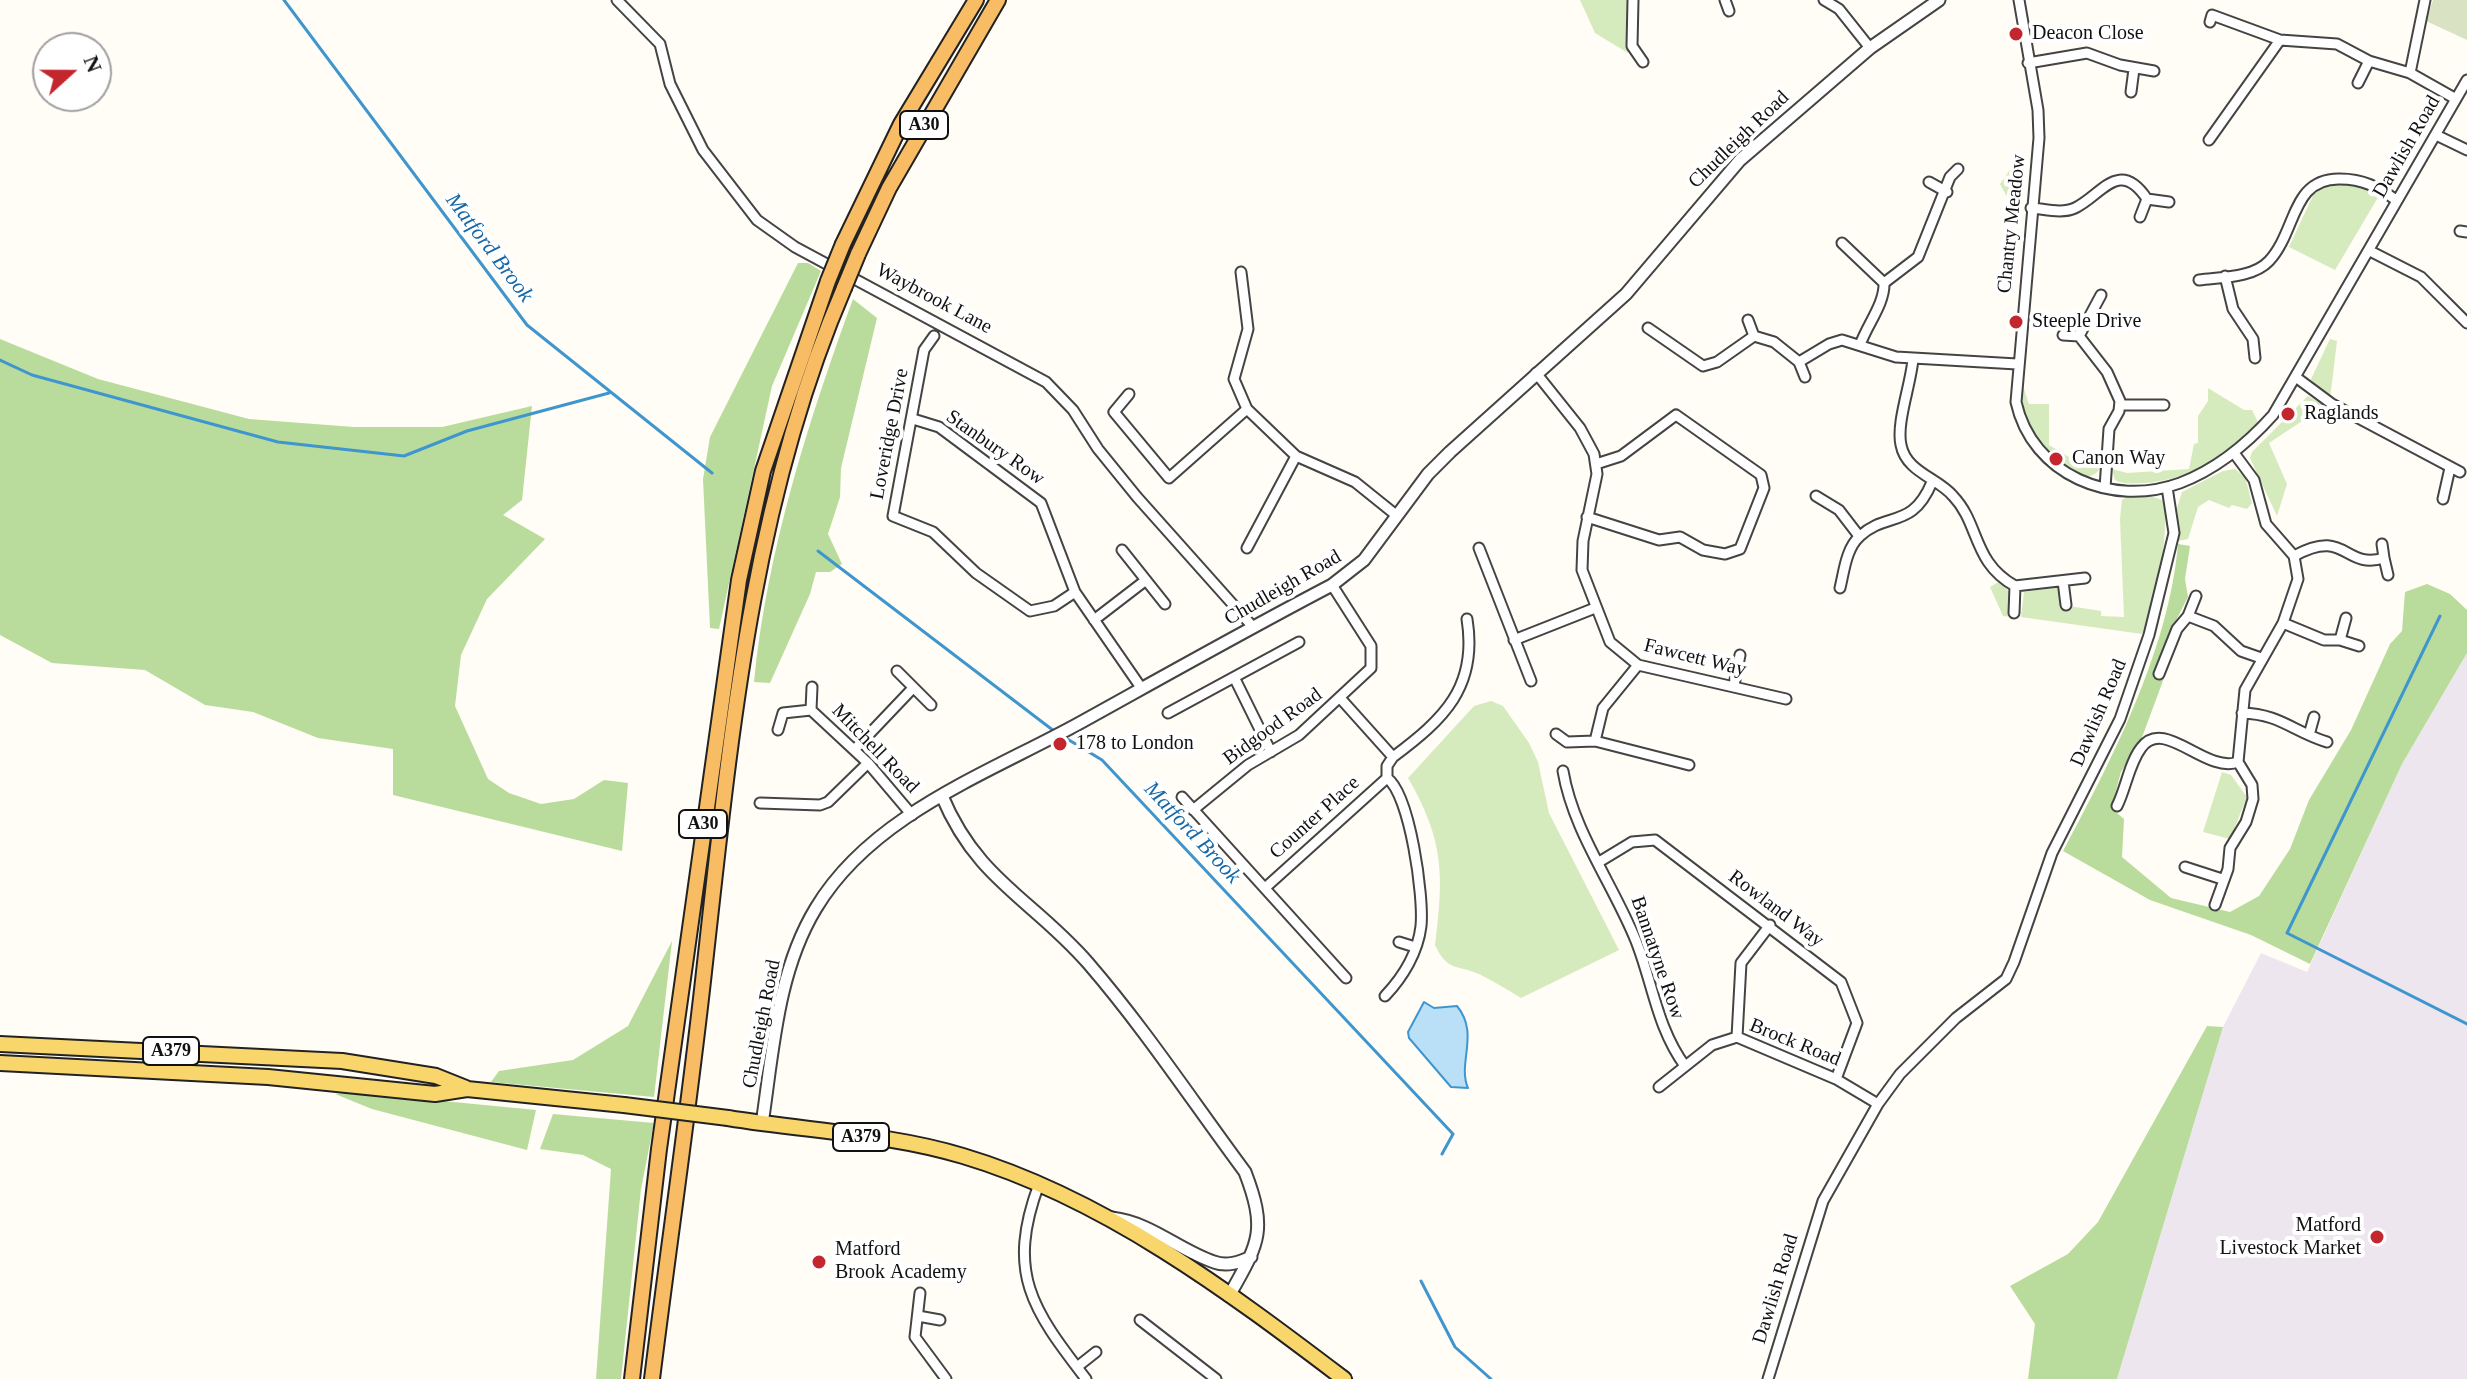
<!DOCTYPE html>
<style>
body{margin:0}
#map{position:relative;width:2467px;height:1379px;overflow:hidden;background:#fffdf5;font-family:"Times New Roman",serif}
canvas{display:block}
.north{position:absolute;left:32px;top:32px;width:80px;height:80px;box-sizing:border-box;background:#fff;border:2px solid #a0a0a0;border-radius:50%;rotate:69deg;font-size:22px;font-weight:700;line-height:32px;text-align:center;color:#111}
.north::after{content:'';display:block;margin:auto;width:28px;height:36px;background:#c4262e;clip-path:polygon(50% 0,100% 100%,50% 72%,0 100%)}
</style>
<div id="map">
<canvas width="2467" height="1379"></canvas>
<div class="north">N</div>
</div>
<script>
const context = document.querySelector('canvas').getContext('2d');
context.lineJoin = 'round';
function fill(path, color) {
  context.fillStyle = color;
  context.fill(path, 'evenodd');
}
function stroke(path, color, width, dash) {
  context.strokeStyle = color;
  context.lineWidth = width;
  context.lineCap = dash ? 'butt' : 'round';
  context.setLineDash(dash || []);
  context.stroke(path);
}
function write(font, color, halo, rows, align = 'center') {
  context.font = font + ' "Times New Roman",serif';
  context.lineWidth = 8;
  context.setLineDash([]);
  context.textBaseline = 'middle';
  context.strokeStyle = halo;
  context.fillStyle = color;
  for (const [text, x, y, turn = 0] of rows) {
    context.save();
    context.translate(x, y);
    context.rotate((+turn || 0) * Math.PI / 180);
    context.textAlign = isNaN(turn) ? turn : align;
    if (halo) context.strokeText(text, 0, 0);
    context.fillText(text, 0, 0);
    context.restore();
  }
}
const industrial = new Path2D(`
 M2467,653V1379H2117L2223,1027L2261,953L2307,972L2402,764Z`);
const green = new Path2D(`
 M1580,0H1628V53L1595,33Z
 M2014,164L2026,167L2022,197L2006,195L2000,184Z
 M2351,185L2380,194L2335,270L2289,247L2316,189L2328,184Z
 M2330,339L2337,341L2330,399L2315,387L2311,379Z
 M2022,383L2029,404H2049V445L2081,464L2100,469C2078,497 2036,440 2028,420C2023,409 2022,396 2022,383Z
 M2208,388L2244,410H2252L2259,424C2226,454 2191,480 2145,483C2134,483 2124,485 2115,480L2112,469L2127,473L2189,469L2194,444L2198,443V416L2208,401Z
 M2308,396L2325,406L2269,443L2287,484L2277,516L2250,458L2252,452Z
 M2235,469L2245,477L2252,503L2247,509L2232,505L2229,508L2209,500L2198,507L2188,539L2178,541L2177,508L2182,492L2223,471Z
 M2148,495L2165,501C2167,544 2159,595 2142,634L2021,617L2024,592L2056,587L2061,588L2063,605L2101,611V616L2124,617L2120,519L2122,500L2128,496Z
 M2000,581L2010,593L2012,617L2003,616L1990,587Z
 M1491,701L1503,706L1529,743L1538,762L1549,813L1619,950L1521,998C1508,990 1495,982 1481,975C1458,964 1448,973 1435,945C1444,875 1444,840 1408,778L1474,706Z
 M2222,772L2231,775L2247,797L2230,839L2203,832Z`);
const forest = new Path2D(`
 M798,263H808L821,271L772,386L719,629L710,628L703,479L710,437Z
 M853,299L877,318L841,468L840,497L828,534L842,564L830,572H816L810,594L770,683L754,682C767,550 808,422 853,299Z
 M0,339L98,379L249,419L354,427H442L532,406L522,500L503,515L545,539L487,599L461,655L455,706L488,779L509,793L541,804L574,799L604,780L628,783L622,851L393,795V749L318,738L253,712L205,705L145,670L52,663L0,635Z
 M2178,544L2190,546L2185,579L2188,597L2167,638L2157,669L2164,678L2141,740L2121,772L2111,808L2124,819L2122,857L2171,898L2230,912L2259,896L2290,849L2309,800L2351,730L2390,644L2402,631L2405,592L2427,584L2450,594L2467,610V653L2402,764L2310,964L2251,935L2150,900L2063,851C2112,760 2169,649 2178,544Z
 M672,941L654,1097L491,1082L499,1071L573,1060L628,1026Z
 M2207,1026L2223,1027L2117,1379H2028L2035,1324L2010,1286L2068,1254L2098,1222Z
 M350,1092L536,1110L527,1150L372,1109L335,1094Z
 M553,1114L654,1123L641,1189L621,1379H596L611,1169L583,1155L540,1149Z`);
const cemetery = new Path2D(`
 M2433,0H2467V40L2426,21Z`);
const water = new Path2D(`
 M1424,1002L1434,1008L1457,1006C1480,1034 1457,1063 1468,1088L1451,1087L1409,1038L1408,1032Z`);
const stream = new Path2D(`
 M284,0L527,325L712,473
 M0,360L32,375L278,442L404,456L467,431L609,393
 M818,551L1054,731
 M2440,616L2287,933L2467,1024
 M1064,737L1102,760L1453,1134L1442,1154
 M1421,1281L1455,1347L1491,1379`);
const minor = new Path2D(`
 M617,0L660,44L670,84L703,150L757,220L795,247L1046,382L1073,410L1098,449L1137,497L1253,627
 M1633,0L1632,46L1643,62
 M1725,0L1729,11
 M1824,0L1839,9L1870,48
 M2019,0L2038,110L2039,138L2016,402C2032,475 2112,508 2180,483C2217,469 2247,444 2273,415L2467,80
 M2210,22L2212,15L2280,40L2337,44L2369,61L2410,73L2456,99
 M2028,63L2087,53L2120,65L2154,71
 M2410,73L2425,0
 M2358,83L2369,61
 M2131,92L2134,69
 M2436,135L2467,150
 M2209,140L2280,40
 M1929,182L1947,192
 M2031,208C2045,209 2062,214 2075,208C2101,196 2119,157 2147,199L2169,202
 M2140,217L2147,199
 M2460,231L2467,232
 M1842,243L1884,283
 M2370,251L2421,277L2467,323
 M1241,272L1248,329L1234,379L1247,409L1296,456L1355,482L1396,515
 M2225,276L2233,309L2253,339L2255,358
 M2199,280C2221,277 2253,278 2269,261C2297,231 2291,178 2340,179C2363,179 2378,187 2396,200
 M1884,283L1918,257L1950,177L1958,169
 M2101,295L2079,336L2107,372L2120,401L2119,411L2109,429L2105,488
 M1748,320L1754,336
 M1648,328L1703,366L1717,362L1754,336L1774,342L1799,362L1829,344L1842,340L1896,357L2017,364
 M2063,335L2079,336
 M934,336L924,350L893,516L933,532L976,573L1030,611L1054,606L1075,592
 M1860,345C1867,325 1885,303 1884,283
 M1913,359C1911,384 1896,423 1901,445C1906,472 1938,478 1953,496C1980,524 1972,562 2015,586L2014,613
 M1799,362L1805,377
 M1536,373L1580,428L1594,454L1597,474L1583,541L1582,570L1610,642L1638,665L1786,699
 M2297,378L2332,404L2460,472
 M1129,394L1114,412L1169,478L1247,409
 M2120,405H2164
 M913,419L939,427L1041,503L1075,592L1142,689
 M1816,496L1839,510L1859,536
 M2443,499L2450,468
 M1587,517L1659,540L1680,537L1703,550L1725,554L1740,549L1764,488L1761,475L1676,415L1621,456L1596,464
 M2382,544L2384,558
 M1247,548L1296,456
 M1479,548L1531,681
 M1122,550L1165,604
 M2294,556C2347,527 2343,570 2384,558L2388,575
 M2063,581L2066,605
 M2015,586L2085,578
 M1840,588C1844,572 1846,548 1860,536C1887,511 1912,530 1932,482
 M2188,616L2196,596
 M1094,620L1146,580
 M2283,623L2324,640H2340L2359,646
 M1514,640L1595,608
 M2340,640L2346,618
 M897,671L931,705
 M2159,674L2177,629L2188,616L2214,626L2241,651L2261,658
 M1235,679L1271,752
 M1734,685L1740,655
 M811,710L868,763L912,815
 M1168,713L1299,642
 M2242,713C2280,714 2292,731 2327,742
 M778,730L783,713L811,710L812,687
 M1556,734L1567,742L1595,741L1689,765
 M2309,735L2314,717
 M1595,741L1603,708L1638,665
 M855,749L913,688
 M1393,757C1444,719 1478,687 1467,619
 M1563,771C1573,831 1613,884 1636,941C1653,984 1657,1028 1685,1066
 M1182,797L1346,978
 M760,803L820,805L828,802L868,763
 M2117,806C2126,788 2129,764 2141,748C2164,716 2205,774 2238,762
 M1193,810L1248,765L1299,735L1371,668V646L1332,585
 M1599,862L1632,842L1655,840L1841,982L1857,1023L1836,1079
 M2185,867L2222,879
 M1265,888L1387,778V766L1393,757L1341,699
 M2215,905L2228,869L2230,848L2246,822L2253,799L2252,785L2238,762L2245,690L2283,623L2298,579L2294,556L2266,524L2254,480L2234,453
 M1399,942L1415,947
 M1385,996C1403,977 1418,952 1421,926C1424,897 1410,794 1387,778
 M1737,1037L1741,963L1770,925
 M1659,1087L1712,1045L1737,1037L1836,1079L1878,1104
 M1039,1184C1006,1273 1032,1309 1086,1379
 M920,1293L915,1337L946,1379
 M918,1316L940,1320
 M1140,1320L1216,1379
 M1077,1367L1096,1352
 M1768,1379L1823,1201L1878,1104L1900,1074L1956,1018L2006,979L2014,962L2052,853L2120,719L2149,635L2174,533L2167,487`);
const tertiary = new Path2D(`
 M942,796C977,880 1032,899 1088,963C1145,1029 1193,1102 1245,1172C1268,1232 1258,1244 1229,1296
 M762,1124C773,1051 777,972 816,908C871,816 986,774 1076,725C1161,678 1246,630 1332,585L1364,560L1428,474L1450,452L1626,294L1740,160L1870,48L1939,0
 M1112,1218C1152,1223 1178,1250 1214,1262C1227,1267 1240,1262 1251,1257`);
const primary = new Path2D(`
 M0,1044L342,1061L436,1076L466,1088
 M0,1063L268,1077L435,1094L467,1089L624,1105
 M728,1118C806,1131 887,1133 963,1156C1104,1198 1228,1291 1344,1379`);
const trunk = new Path2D(`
 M843,244L901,124L976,0
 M858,254L889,188L998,0
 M632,1379L659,1149L739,580L763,471L828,281
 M652,1379C669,1243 689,1108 704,972C730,741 751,504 844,288`);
const primaryBridge = new Path2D(`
 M624,1105L728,1118`);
const trunkBridge = new Path2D(`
 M828,281L843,244
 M844,288L858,254`);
const markers = [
 [2016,34,8,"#c4262e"],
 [2016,322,8,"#c4262e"],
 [2288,414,8,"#c4262e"],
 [2056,459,8,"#c4262e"],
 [1060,744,8,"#c4262e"],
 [2377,1237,8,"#c4262e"],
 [819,1262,8,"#c4262e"]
];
const shields = [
 [924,125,48],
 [703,824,48],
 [171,1051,56],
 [861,1137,56]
];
const shieldNames = [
 ["A30",924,125],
 ["A30",703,824],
 ["A379",171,1051],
 ["A379",861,1137]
];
const poiNames = [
 ["Deacon Close",2032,34],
 ["Steeple Drive",2032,322],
 ["Raglands",2304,414],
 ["Canon Way",2072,459],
 ["178 to London",1076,744],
 ["Matford",2361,1226,"right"],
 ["Livestock Market",2361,1249,"right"],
 ["Matford",835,1250],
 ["Brook Academy",835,1273]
];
const streetNames = [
 ["Chudleigh Road",1739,140,-44],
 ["Dawlish Road",2407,147,-60],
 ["Chantry Meadow",2012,224,-84],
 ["Waybrook Lane",934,299,28],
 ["Loveridge Drive",890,434,-79],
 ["Stanbury Row",995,448,35],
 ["Chudleigh Road",1283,588,-30],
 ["Fawcett Way",1695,658,14],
 ["Dawlish Road",2099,713,-67],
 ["Bidgood Road",1273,727,-36],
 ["Mitchell Road",875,749,46],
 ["Counter Place",1315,818,-42],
 ["Rowland Way",1776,909,37],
 ["Bannatyne Row",1657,958,71],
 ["Chudleigh Road",762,1024,-79],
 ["Brock Road",1795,1043,22],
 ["Dawlish Road",1776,1289,-73]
];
const waterNames = [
 ["Matford Brook",489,248,53],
 ["Matford Brook",1192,833,47]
];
fill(industrial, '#eee6ef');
fill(green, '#d5ebbd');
fill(forest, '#b9dc9c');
fill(cemetery, '#d9e3c4');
fill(water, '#b9e0f7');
stroke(water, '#3f96cf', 2);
stroke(stream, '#3f96cf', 3);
stroke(minor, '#444', 13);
stroke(tertiary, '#444', 15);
stroke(primary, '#222', 18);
stroke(trunk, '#222', 18);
stroke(minor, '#fff', 9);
stroke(tertiary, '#fff', 11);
stroke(primary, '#f9d66b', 14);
stroke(trunk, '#f7bc64', 14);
stroke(primaryBridge, '#222', 18, []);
stroke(trunkBridge, '#222', 18, []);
stroke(primaryBridge, '#f9d66b', 14);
stroke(trunkBridge, '#f7bc64', 14);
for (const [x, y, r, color] of markers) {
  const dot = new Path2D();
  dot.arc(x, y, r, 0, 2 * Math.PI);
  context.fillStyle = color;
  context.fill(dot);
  stroke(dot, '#fff', 3);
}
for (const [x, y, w] of shields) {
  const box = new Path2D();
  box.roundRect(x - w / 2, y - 14, w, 28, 6);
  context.fillStyle = '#fff';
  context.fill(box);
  stroke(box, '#111', 2);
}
write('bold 18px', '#111', null, shieldNames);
write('20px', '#111', '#fff', poiNames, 'left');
write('20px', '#111', '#fff', streetNames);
write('italic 22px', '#1768a6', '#fff', waterNames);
</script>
